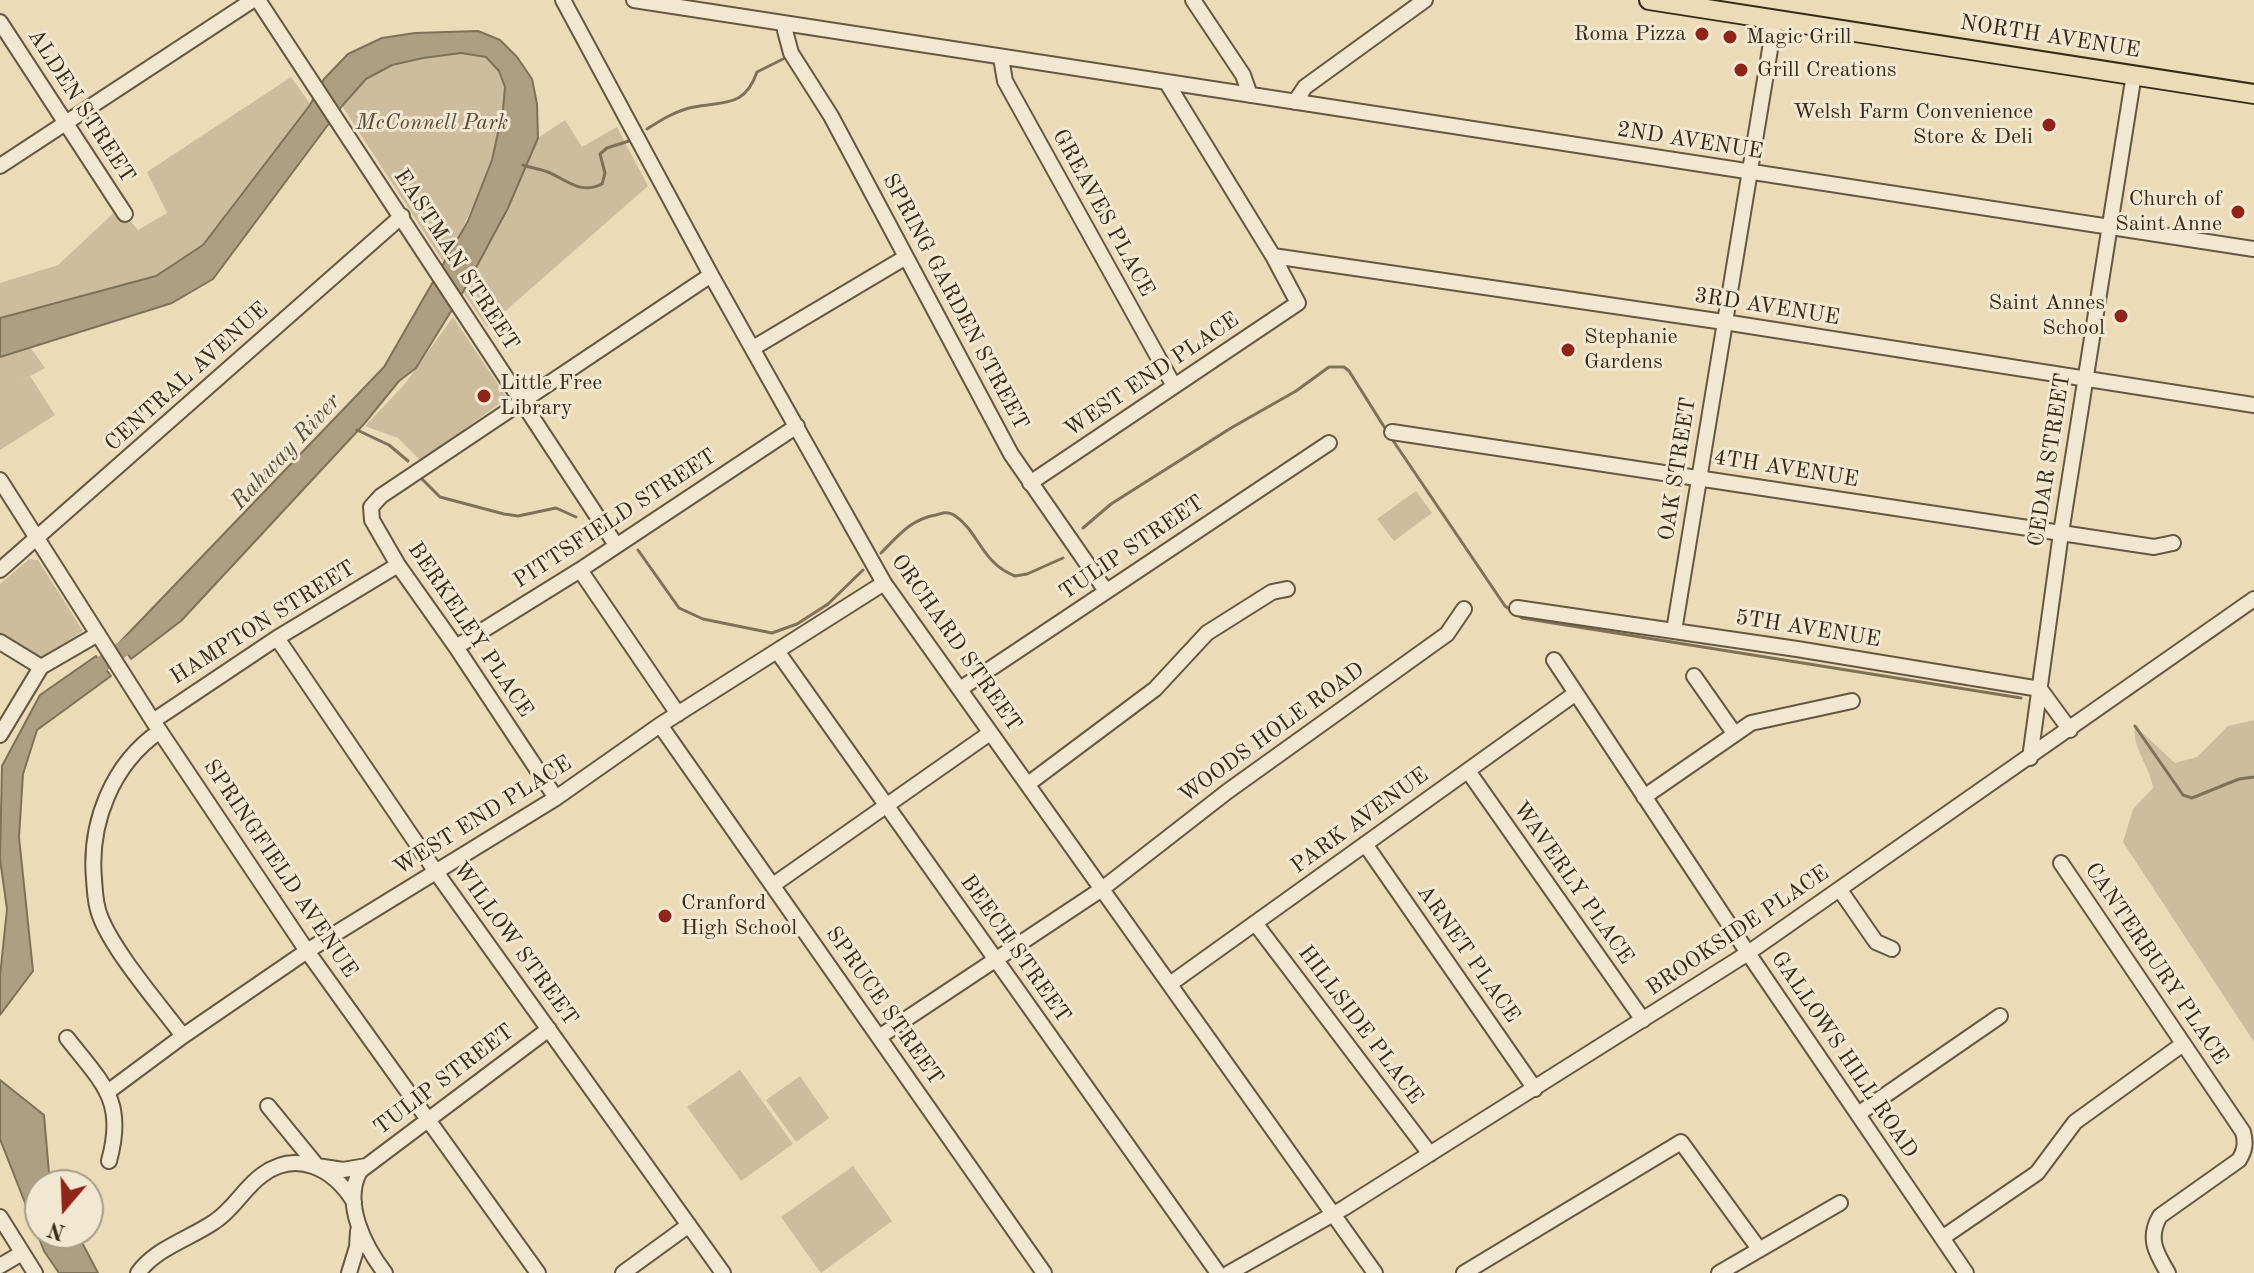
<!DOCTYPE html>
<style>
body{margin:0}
#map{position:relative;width:2254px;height:1273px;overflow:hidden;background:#ebdbb9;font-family:"Old Standard TT",serif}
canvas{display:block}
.north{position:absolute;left:24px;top:1169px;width:80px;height:80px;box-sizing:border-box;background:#f2e8d2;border:2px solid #a89c88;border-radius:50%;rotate:199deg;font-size:22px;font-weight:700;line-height:32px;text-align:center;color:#382b18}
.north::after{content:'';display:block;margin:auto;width:28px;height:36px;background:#8f2418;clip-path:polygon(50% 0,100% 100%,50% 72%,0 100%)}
</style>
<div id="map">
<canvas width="2254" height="1273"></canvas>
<div class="north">N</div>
</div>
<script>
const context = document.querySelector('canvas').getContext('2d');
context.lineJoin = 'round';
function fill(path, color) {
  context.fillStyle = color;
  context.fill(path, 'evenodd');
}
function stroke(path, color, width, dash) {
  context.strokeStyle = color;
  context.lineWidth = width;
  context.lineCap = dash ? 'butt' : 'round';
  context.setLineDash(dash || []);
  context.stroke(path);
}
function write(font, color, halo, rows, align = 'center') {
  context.font = font + ' "Old Standard TT",serif';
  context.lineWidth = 6;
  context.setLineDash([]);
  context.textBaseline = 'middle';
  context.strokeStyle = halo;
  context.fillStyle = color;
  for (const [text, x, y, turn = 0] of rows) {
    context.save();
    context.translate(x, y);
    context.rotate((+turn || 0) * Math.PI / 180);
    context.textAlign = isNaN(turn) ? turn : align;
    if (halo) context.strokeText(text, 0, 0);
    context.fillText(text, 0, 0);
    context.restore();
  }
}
const green = new Path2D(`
 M461,53C468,55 479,54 486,57C539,84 464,229 444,263L342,106C350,97 358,85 368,78C396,59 429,57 461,53Z
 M291,77L311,105L203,245L156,276L0,318V283L58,265L119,208L138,230L167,213L147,172Z
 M565,120L582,147L617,127L648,186L487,327L463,292L508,208L538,138Z
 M453,317L507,398L421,461L398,438L365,426L404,385Z
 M30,347L45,368L3,391L30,376L55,415L0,450V357Z
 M1416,491L1432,513L1394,541L1377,519Z
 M29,559L38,560L83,631L43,658L0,634V584Z
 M2254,720V1042L2123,842L2133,809L2153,788C2149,764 2132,748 2135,726L2175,763L2197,757L2228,726Z
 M740,1070L793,1144L741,1181L687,1107Z
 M800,1076L829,1118L796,1142L766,1100Z
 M853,1166L892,1221L821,1273L781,1217Z`);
const water = new Path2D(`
 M478,31L500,40L517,57L532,79L537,104L538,138L508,208L463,292L416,368L399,381L364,424L181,621L131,659L120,642L384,367L468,221L492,160L503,110L505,87L499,71L486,57L461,53L423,58L392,65L366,79L342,106L213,279L172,303L0,357V318L156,276L203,245L310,105L324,79L348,54L382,38L415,33Z
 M96,656L111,676L37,730L23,774L19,837L33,971L0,1015V976L7,909L0,859L2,766L40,695Z
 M0,1080L44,1115L50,1185H40V1233H77L98,1273H59L44,1251L0,1139Z`);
const stream = new Path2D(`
 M647,129C661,120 677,110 694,107C725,101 745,107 757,72L783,59
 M523,165C531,168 540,169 548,172C567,180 580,195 602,184L605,173L600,154L607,148L629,141
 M357,430L389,445L408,461
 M1392,439L1505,606L1522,618L2021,698
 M422,479L440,497L504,514L518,516L556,508L576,517
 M1083,528L1111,504L1231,428L1296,391L1329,367H1344L1349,371L1388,433
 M638,550L679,608L703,619L772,633L797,624L828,604L863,570
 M881,553C898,536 911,519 936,515C942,513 948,511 954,515C979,531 981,563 1015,576L1027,574L1063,558
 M2135,726L2183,795L2192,798L2239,779L2254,777`);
const river = new Path2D(`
 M87,675L139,637`);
const minor = new Path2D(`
 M258,0L616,545
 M563,0L711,275L884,583L1375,1273
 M634,0L2254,249
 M1193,0L1243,75L1250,95
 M0,22L125,214
 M783,23L791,53L831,116L1011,454L1106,591
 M1001,58L1005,81L1174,386
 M1295,102L1305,87L1425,0
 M0,166L253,0
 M1273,256L1724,322L2254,405
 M753,348L906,257
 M1392,432L2154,547L2173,543
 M0,480L153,721L307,951L538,1273
 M1030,483L1298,303L1273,256L1167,83
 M0,570L402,216
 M580,570L678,714
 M1517,608L1797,649L2040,689L2070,730
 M1674,631L1775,19
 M277,638L436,872L723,1273
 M0,642L41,667
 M456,647L580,570L797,426
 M777,651L1218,1273
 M1554,660L1748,953L1966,1273
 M1694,676L1734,733
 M960,689L1329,443
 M153,721L277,638L398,565
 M660,725L1044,1273
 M160,731C112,764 89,823 94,879C95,892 95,904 100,916C113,951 159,1004 183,1036
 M0,735L41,667L98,634
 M2030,758L2061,533L2134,74
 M1468,771L1643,1020
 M1028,784L1155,689L1207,633L1272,592L1287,589
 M1644,797L1751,723L1852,701
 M556,798L456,647L398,565L372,520L371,507L381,496L711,275
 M1365,844L1535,1089
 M2061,863L2243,1132C2246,1143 2245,1150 2239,1160L2160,1216C2147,1238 2156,1253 2168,1273
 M773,885L990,733
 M1840,890L1876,942L1892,949
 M1255,923L1430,1154
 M1170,984L1576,693
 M879,1037L1102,889L1228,791L1447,634L1464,609
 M67,1038C102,1083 126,1100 109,1161
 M109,1091L183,1036L307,951L556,798L660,725L884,583
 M268,1106L317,1166L343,1170L366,1166
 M1858,1114L2000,1016
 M0,1217L35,1273
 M1942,1238L2037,1173L2075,1122L2183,1044
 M0,1266L22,1253
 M138,1273C156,1248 189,1239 214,1222C233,1210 244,1188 262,1175C297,1149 334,1169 354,1202
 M349,1273L357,1247L358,1231
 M385,1273C365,1247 342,1203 360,1171L549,1029
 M623,1273L689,1225
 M1229,1273L1344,1208L1748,953L2254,599
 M1464,1273L1681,1142L1759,1249
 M1719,1273L1840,1203`);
const major = new Path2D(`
 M1649,0L2254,94`);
const markers = [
 [1702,34,8,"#8f2418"],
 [1730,37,8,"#8f2418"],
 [1741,70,8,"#8f2418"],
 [2049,125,8,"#8f2418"],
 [2238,212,8,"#8f2418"],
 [2121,316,8,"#8f2418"],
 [1568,350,8,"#8f2418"],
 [484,396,8,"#8f2418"],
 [665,916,8,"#8f2418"]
];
const poiNames = [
 ["Roma Pizza",1686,34,"right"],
 ["Magic Grill",1746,37],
 ["Grill Creations",1757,70],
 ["Welsh Farm Convenience",2033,112,"right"],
 ["Store & Deli",2033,137,"right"],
 ["Church of",2222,199,"right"],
 ["Saint Anne",2222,224,"right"],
 ["Saint Annes",2105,303,"right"],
 ["School",2105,328,"right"],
 ["Stephanie",1584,337],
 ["Gardens",1584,362],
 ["Little Free",500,383],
 ["Library",500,408],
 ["Cranford",681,903],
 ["High School",681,928]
];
const streetNames = [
 ["NORTH AVENUE",2050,37,9],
 ["ALDEN STREET",81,106,57],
 ["2ND AVENUE",1690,141,9],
 ["GREAVES PLACE",1103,213,61],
 ["EASTMAN STREET",456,260,57],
 ["SPRING GARDEN STREET",955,302,62],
 ["3RD AVENUE",1767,307,9],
 ["WEST END PLACE",1152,375,-34],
 ["CENTRAL AVENUE",187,377,-42],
 ["CEDAR STREET",2050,460,-81],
 ["OAK STREET",1678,469,-81],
 ["4TH AVENUE",1786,469,9],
 ["PITTSFIELD STREET",615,519,-33],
 ["TULIP STREET",1132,548,-34],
 ["HAMPTON STREET",263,623,-32],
 ["5TH AVENUE",1808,629,9],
 ["BERKELEY PLACE",470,630,56],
 ["ORCHARD STREET",956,643,55],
 ["WOODS HOLE ROAD",1272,733,-36],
 ["WEST END PLACE",483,816,-32],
 ["PARK AVENUE",1360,821,-36],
 ["SPRINGFIELD AVENUE",280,869,56],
 ["WAVERLY PLACE",1573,883,55],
 ["BROOKSIDE PLACE",1738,931,-34],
 ["WILLOW STREET",515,944,54],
 ["BEECH STREET",1015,949,55],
 ["ARNET PLACE",1468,954,55],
 ["CANTERBURY PLACE",2156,964,56],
 ["SPRUCE STREET",884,1006,55],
 ["HILLSIDE PLACE",1360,1025,53],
 ["GALLOWS HILL ROAD",1844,1055,56],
 ["TULIP STREET",444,1080,-37]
];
const parkNames = [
 ["McConnell Park",432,123]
];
const waterNames = [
 ["Rahway River",286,452,-47]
];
fill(green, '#cdbd9e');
fill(water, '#ae9f82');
stroke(water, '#7f7158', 2);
stroke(stream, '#7f7158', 3);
stroke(river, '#ae9f82', 16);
stroke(minor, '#655740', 18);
stroke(major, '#382b18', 22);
stroke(minor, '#f2e8d2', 14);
stroke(major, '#ebdbb9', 18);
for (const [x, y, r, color] of markers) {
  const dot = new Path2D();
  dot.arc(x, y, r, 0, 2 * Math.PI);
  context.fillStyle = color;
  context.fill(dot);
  stroke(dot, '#f2e8d2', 3);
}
write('22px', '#382b18', '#f2e8d2', poiNames, 'left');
write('22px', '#382b18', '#f2e8d2', streetNames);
write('italic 22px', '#564833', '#f2e8d2', parkNames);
write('italic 24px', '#5b4e38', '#f2e8d2', waterNames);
</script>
